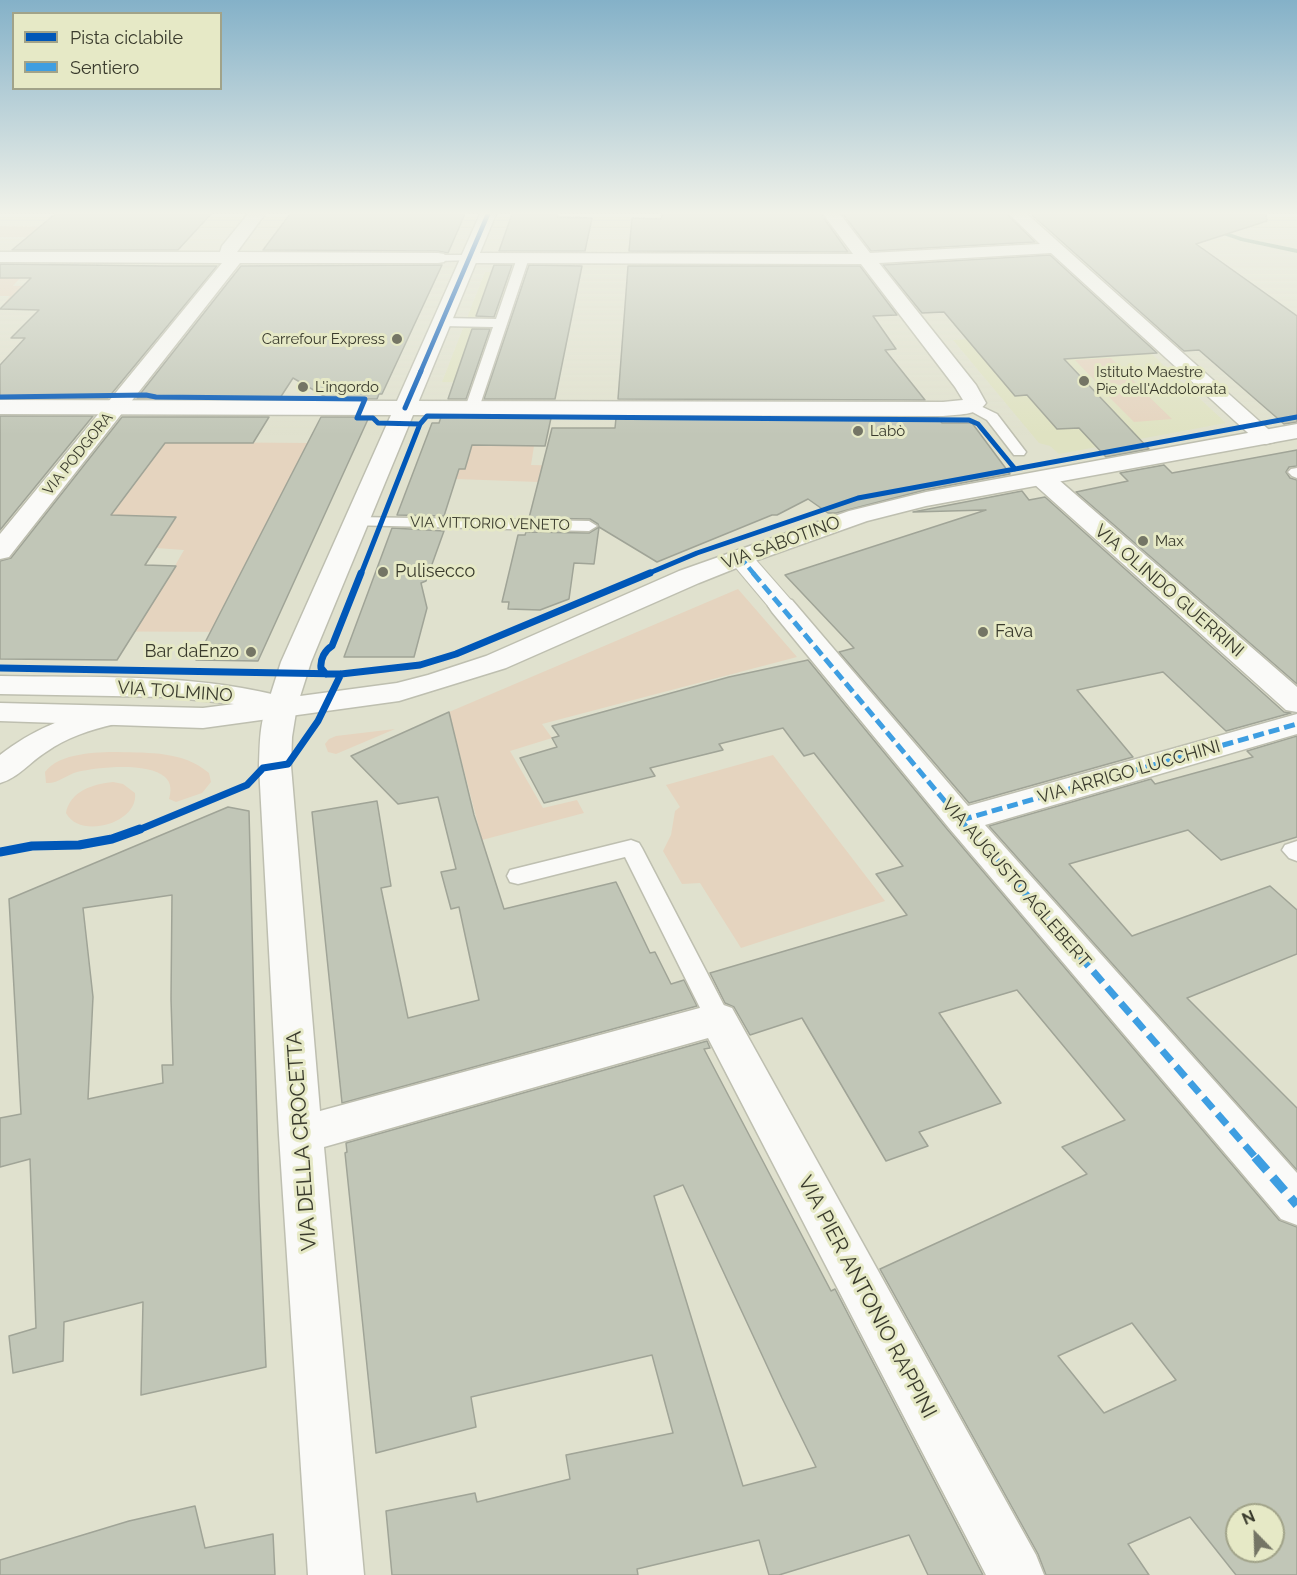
<!DOCTYPE html>
<meta charset="utf-8">
<style>
body{margin:0}
#map{position:relative;width:1297px;height:1575px;overflow:hidden;background:#e0e1ce;font-family:Raleway,sans-serif}
canvas{display:block}
.legend{position:absolute;left:12px;top:12px;width:210px;height:78px;box-sizing:border-box;background:#e6e9c6;border:2px solid #a1a389;margin:0;padding:8px 10px;list-style:none;font-size:18px;color:#3a3b2d}
.legend li{display:flex;align-items:center;gap:12px;height:30px}
.legend b{width:30px;border:2px solid #a1a389}
.north{position:absolute;left:1225px;top:1503px;width:60px;height:60px;box-sizing:border-box;background:#e6e9c6;border:2px solid #a1a389;border-radius:50%;rotate:337deg;font-size:16px;font-weight:700;line-height:24px;text-align:center;color:#3a3b2d}
.north::after{content:'';display:block;margin:auto;width:21px;height:27px;background:#747565;clip-path:polygon(50% 0,100% 100%,50% 72%,0 100%)}
</style>
<div id="map">
<canvas width="1297" height="1575"></canvas>
<ul class="legend">
<li><b style="height:8px;background:#0057b8"></b>Pista ciclabile</li>
<li><b style="height:8px;background:#3e9ee1"></b>Sentiero</li>
</ul>
<div class="north">N</div>
</div>
<script>
const context = document.querySelector('canvas').getContext('2d');
context.lineJoin = 'round';
function fill(path, color) {
  context.fillStyle = color;
  context.fill(path, 'evenodd');
}
function stroke(path, color, width, dash) {
  context.strokeStyle = color;
  context.lineWidth = width;
  context.lineCap = dash ? 'butt' : 'round';
  context.setLineDash(dash || []);
  context.stroke(path);
}
function write(font, color, halo, rows, align = 'center') {
  context.font = font + ' Raleway,sans-serif';
  context.lineWidth = 6;
  context.setLineDash([]);
  context.textBaseline = 'middle';
  context.strokeStyle = halo;
  context.fillStyle = color;
  for (const [text, x, y, turn = 0] of rows) {
    context.save();
    context.translate(x, y);
    context.rotate((+turn || 0) * Math.PI / 180);
    context.textAlign = isNaN(turn) ? turn : align;
    if (halo) context.strokeText(text, 0, 0);
    context.fillText(text, 0, 0);
    context.restore();
  }
}
const built = new Path2D(`
 M485,272H513L474,383L442,382Z
 M1125,329L1226,423L1059,454L1050,446L1039,443L953,340Z`);
const green = new Path2D(`
 M0,226L63,227L52,237H0Z
 M0,277L20,278L13,286H53L26,309H0L10,296H0Z
 M1111,358L1137,384L1100,386L1075,360Z
 M1140,388L1172,419L1134,422L1103,391Z
 M157,442L316,443L241,632L17,631L164,585L184,550L156,548L175,518L108,515L125,491H129L132,487Z
 M472,445L534,446L531,465L613,467L539,482L456,479L459,469H465Z
 M738,589L797,657L542,724L552,738L510,751L543,808L577,800L584,813L482,840L449,712Z
 M395,729L336,754L328,752L325,744L329,739L336,736Z
 M118,752C150,753 183,751 209,773L211,782L202,793L176,802L169,799C171,792 172,783 165,777C148,762 98,767 77,772C66,775 58,784 46,783L45,772C59,753 96,752 118,752Z
 M773,755L885,901L741,948L700,883L682,884L663,851L671,835L675,811L680,807L666,785Z
 M113,782L123,784L135,793C139,823 80,840 66,813C70,791 93,784 113,782Z`);
const stream = new Path2D(`
 M1211,227L1244,238L1297,249V253L1241,241L1209,230Z`);
const building = new Path2D(`
 M55,214H211L178,250H12Z
 M290,214H465L448,253L438,251L263,250Z
 M512,214H558L557,217L592,218L585,251H499Z
 M662,214H821L848,252L629,251L632,218L661,219Z
 M843,214H1007L1035,242L871,251Z
 M1031,214H1266L1267,221L1196,244L1297,316V422L1284,424L1199,350L1184,351Z
 M1050,255L1157,353L1064,359L1149,449L1106,457L1079,428L1057,429L1027,395L1015,396L944,312L922,313L883,265Z
 M0,264L163,266H217L108,398H0V365L25,338H11L39,310L0,309L31,278H0Z
 M442,265L382,394H379L377,399H329L293,378L280,398H137L241,266Z
 M494,265H512L494,317L476,316Z
 M529,265L582,266L555,399H484Z
 M628,266H860L897,315L873,316L896,349L885,350L925,400L618,399Z
 M472,329H490L466,399H448Z
 M0,416H93L0,530Z
 M122,417H269L253,443H165L111,515L176,517L145,565L176,566L117,660L0,659V561L11,558Z
 M321,417H369L258,661L196,660Z
 M441,417L551,418L545,446L472,445L465,469H459L444,516L397,515L432,423H439Z
 M616,418H938L942,423H972L1010,474L925,490L836,513H828L808,499L777,515H772L657,562L599,527L598,524L590,519L529,518L552,428H615Z
 M1297,450V466L1289,467L1286,472L1290,478L1297,480V684L1076,492L1128,481L1120,473L1164,465L1172,473Z
 M1022,491L1029,500L1045,497L1284,712L1291,713L1226,731L1163,672L1077,690L1133,757L969,803L839,652L854,648L785,575L986,510L913,512Z
 M599,527L594,564L574,563L569,599L540,610L508,609L509,602H502L518,535H525L526,532L589,533Z
 M392,528L444,531L426,581L421,583L427,608L414,657H344Z
 M808,660L947,829L1279,1220L1297,1227V1575H1236L1190,1517L1128,1544L1149,1575H1046L1038,1554L880,1269L1087,1174L1062,1147L1125,1120L1017,990L939,1013L1001,1103L919,1132L928,1146L886,1161L802,1018L750,1035L734,1007L725,1003L710,973L907,915L876,874L903,866L814,753L804,756L783,728L719,744L723,750L650,768L655,776L544,803L520,758L557,747L552,738L559,736L552,726L729,677ZM1132,1323L1176,1380L1104,1413L1058,1356ZM1237,1515H1273V1551H1237Z
 M449,712L474,815L504,909L616,882L650,953L655,952L671,984L684,980L697,1006L342,1103L312,812L377,801L391,886L381,888L408,1018L479,1000L459,907L451,909L441,872L456,869L438,797L398,804L351,756Z
 M1297,736V837L1221,860L1188,830L1069,864L1132,936L1270,886L1297,910V954L1187,998L1297,1108V1170L989,826L1151,779L1155,784L1253,757L1247,751Z
 M228,807L249,811L259,1200L266,1367L141,1395L143,1302L64,1322L63,1361L13,1373L9,1336L36,1328L30,1159L0,1167V1118L21,1114L9,899ZM172,895L171,999L173,1065H162L163,1083L88,1099L93,997L83,908Z
 M707,1041L710,1048L704,1049L831,1291L835,1289L983,1575H928L909,1535L779,1575H769L759,1540L637,1569L638,1575H392L386,1511L475,1493L477,1502L570,1479L566,1455L673,1433L652,1355L471,1397L476,1427L376,1453L345,1153L347,1152L346,1143ZM683,1185L782,1398L816,1467L743,1486L654,1196Z
 M195,1506L205,1548L273,1534L275,1575H0V1560L129,1521Z`);
const service = new Path2D(`
 M469,255L473,256V260L438,261L432,258L438,255Z
 M523,255L529,258L479,408L477,411H467L465,408L493,327L442,326L436,322L442,318L496,319L517,258Z
 M972,402L997,414L1026,452L1024,455H1014L987,420L967,409L965,406Z
 M1297,468V478L1292,476L1288,472L1291,469Z
 M355,517L589,521L597,526L589,531L349,525L347,522Z
 M631,840L639,843L642,848L731,1019L727,1026L718,1029L709,1026L625,857L518,884L510,882L507,876L510,870L518,868Z
 M1297,841V861L1289,858L1282,850L1285,845Z`);
const pedestrian = new Path2D(`
 M740,549L749,552L791,600L795,606L791,612L782,614L773,612L731,562L727,557L731,552Z`);
const minor = new Path2D(`
 M248,214H265L237,252L438,253L444,254L447,258L444,262L438,263H240L9,557L0,559V534L222,263L0,262V252H220L222,246Z
 M823,214H840L870,253L1040,244L1009,214H1027L1277,437L1274,442L1266,444L1258,442L1051,253L879,263L976,385L986,403C977,416 958,414 943,416L405,415L397,413L394,408L397,403L405,401L943,402L963,400L955,387L861,264L469,263L463,262L460,258L463,254L469,253L853,254Z
 M1043,472L1052,474L1297,687V712L1286,710L1034,484L1031,479L1034,474Z
 M782,598L792,600L968,806L1297,714V734L985,825L1297,1173V1225L1281,1219L949,828L772,612L768,606L772,600Z
 M282,697L293,699L297,706L292,737L291,766L320,1111L718,1003L732,1008L1036,1555L1044,1575H986L708,1038L324,1147L364,1575H308L279,1135L259,766C260,745 259,717 271,699Z
 M104,707L115,710L119,717L115,724C90,730 67,737 46,752C30,762 18,778 0,783V755C32,730 65,717 104,707Z`);
const tertiary = new Path2D(`
 M480,214H496L311,662L297,706L293,713L282,715L271,713L267,706L281,662L391,415L0,414V400L397,401Z`);
const primary = new Path2D(`
 M1297,424V438L926,506L867,521L749,563L699,583L506,668L399,701L203,728L0,721V703L203,708L234,704L168,697L0,694V676C92,678 186,673 276,695L278,699L397,683L428,675L486,656L679,571L849,511L926,492Z`);
const quietFar3 = new Path2D(`
 M740,557L754,574`);
const quietFar2 = new Path2D(`
 M753,573L970,831
 M961,820L1297,724`);
const quietFar1 = new Path2D(`
 M969,829L1256,1158`);
const quiet = new Path2D(`
 M1255,1157L1297,1205`);
const cyclewayFar3 = new Path2D(`
 M420,373L488,214`);
const cyclewayFar2 = new Path2D(`
 M0,397L146,395L156,397L365,399L357,418H373L378,423L420,424
 M405,408L421,371
 M361,574L420,424L427,416L969,420L978,424L1015,469
 M647,574L697,553L858,498L1297,417`);
const cyclewayFar1 = new Path2D(`
 M0,668L341,674L420,665L456,654L650,573
 M326,674L321,668C320,659 325,650 332,646L361,573
 M136,831L247,785L263,768L288,764L318,721L341,674`);
const cycleway = new Path2D(`
 M0,852L32,846L79,845L112,839L140,829`);
const markers = [
 [397,339,6,"#747565"],
 [1084,381,6,"#747565"],
 [303,387,6,"#747565"],
 [858,431,6,"#747565"],
 [1143,541,6,"#747565"],
 [383,572,6,"#747565"],
 [983,632,6,"#747565"],
 [251,652,6,"#747565"]
];
const farPoinames = [
 ["Carrefour Express",385,339,"right"],
 ["Istituto Maestre",1096,372],
 ["Pie dell'Addolorata",1096,389],
 ["L'ingordo",315,387],
 ["Labò",870,431],
 ["Max",1155,541]
];
const farStreetnames = [
 ["VIA PODGORA",78,454,-51],
 ["VIA VITTORIO VENETO",490,524,1]
];
const streetNames = [
 ["VIA SABOTINO",781,543,-20],
 ["VIA OLINDO GUERRINI",1169,591,41],
 ["VIA TOLMINO",175,692,4],
 ["VIA ARRIGO LUCCHINI",1129,772,-16],
 ["VIA AUGUSTO AGLEBERT",1016,883,49]
];
const poiNames = [
 ["Pulisecco",395,572],
 ["Fava",995,632],
 ["Bar daEnzo",239,652,"right"]
];
const nearStreetnames = [
 ["VIA DELLA CROCETTA",302,1141,-94],
 ["VIA PIER ANTONIO RAPPINI",867,1297,62]
];
fill(built, '#dfe2c2');
fill(green, '#e5d4bf');
fill(stream, '#8eac99');
fill(building, '#c1c6b7');
stroke(building, '#a0a497', 1.5);
stroke(service, '#bebfb0', 3);
stroke(pedestrian, '#bebfb0', 2);
stroke(minor, '#bebfb0', 3);
stroke(tertiary, '#bebfb0', 3);
stroke(primary, '#bebfb0', 3);
fill(service, '#fafaf8');
fill(pedestrian, '#fafaf8');
fill(minor, '#fafaf8');
fill(tertiary, '#fafaf8');
fill(primary, '#fafaf8');
stroke(quietFar3, '#3e9ee1', 4.5, [9, 4.5]);
stroke(quietFar2, '#3e9ee1', 5, [11, 5]);
stroke(quietFar1, '#3e9ee1', 7, [14, 7]);
stroke(quiet, '#3e9ee1', 9, [18, 9]);
stroke(cyclewayFar3, '#0057b8', 4.5);
stroke(cyclewayFar2, '#0057b8', 5);
stroke(cyclewayFar1, '#0057b8', 7);
stroke(cycleway, '#0057b8', 9);
const sky = context.createLinearGradient(0, 0, 0, 435);
sky.addColorStop(0, '#84b1c8');
sky.addColorStop(0.49, '#f1f2e9');
sky.addColorStop(1, '#f1f2e900');
context.fillStyle = sky;
context.fillRect(0, 0, 1297, 435);
for (const [x, y, r, color] of markers) {
  const dot = new Path2D();
  dot.arc(x, y, r, 0, 2 * Math.PI);
  context.fillStyle = color;
  context.fill(dot);
  stroke(dot, '#e6e9c6', 2);
}
write('15px', '#3a3b2d', '#e6e9c6', farPoinames, 'left');
write('15px', '#3a3b2d', '#e6e9c6', farStreetnames);
write('18px', '#3a3b2d', '#e6e9c6', streetNames);
write('18px', '#3a3b2d', '#e6e9c6', poiNames, 'left');
write('21px', '#3a3b2d', '#e6e9c6', nearStreetnames);
</script>
